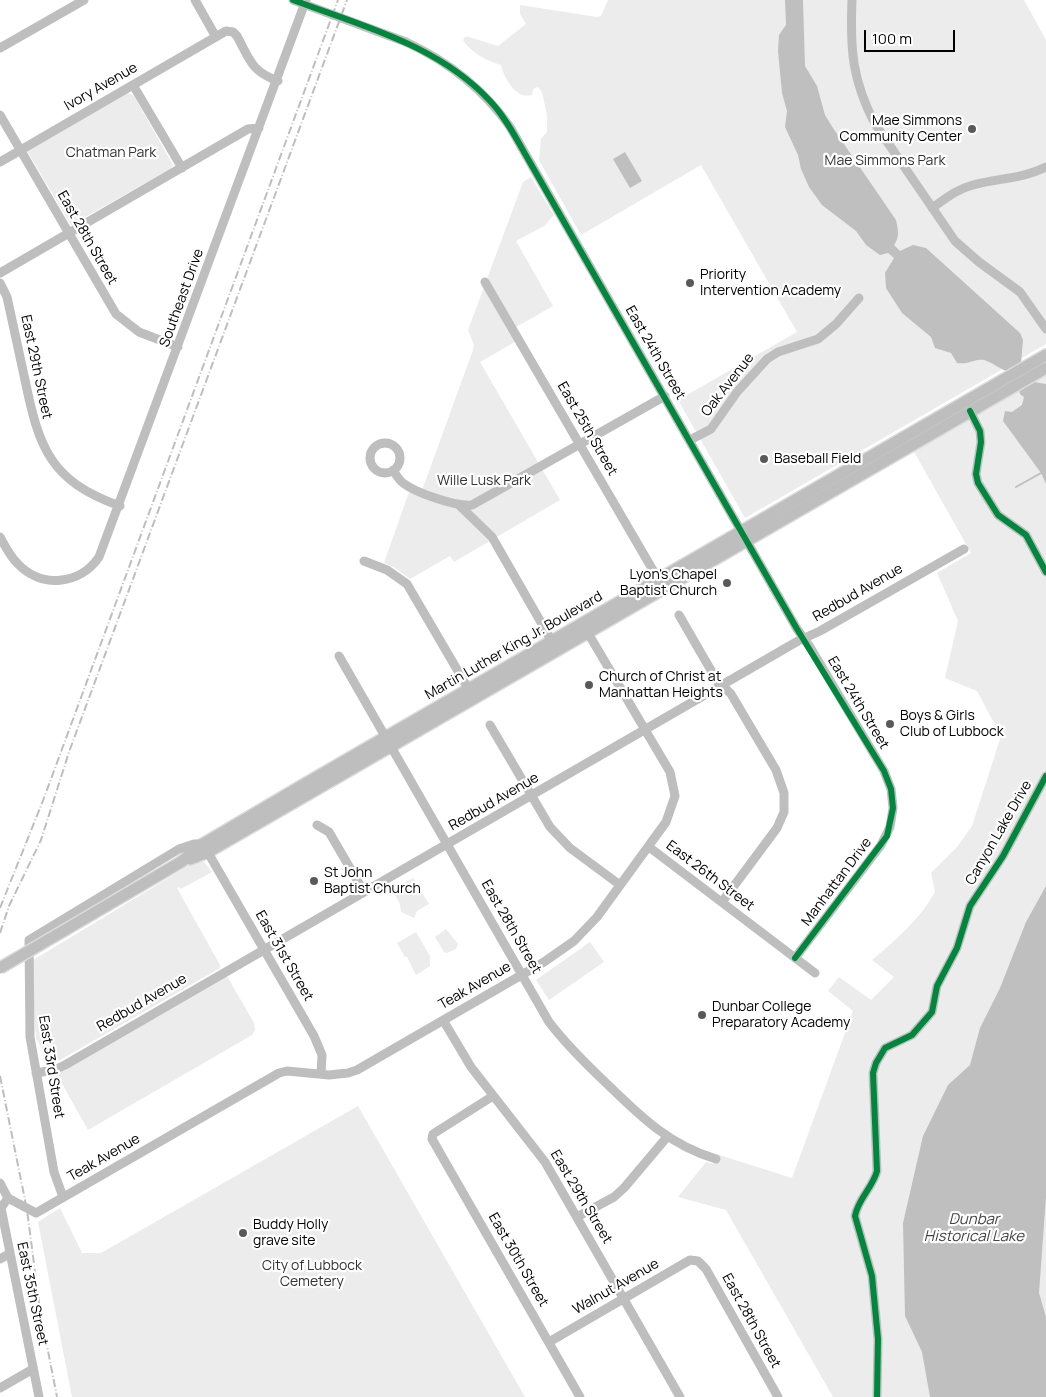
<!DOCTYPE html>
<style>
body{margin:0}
#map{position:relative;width:1046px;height:1397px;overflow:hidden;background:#fff;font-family:Manrope,sans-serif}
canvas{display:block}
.scale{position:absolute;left:864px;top:30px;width:91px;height:22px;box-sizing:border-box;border:2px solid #000;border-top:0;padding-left:6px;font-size:15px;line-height:18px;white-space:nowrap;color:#000;-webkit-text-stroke:4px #fff;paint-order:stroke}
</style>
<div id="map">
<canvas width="1046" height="1397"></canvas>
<div class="scale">100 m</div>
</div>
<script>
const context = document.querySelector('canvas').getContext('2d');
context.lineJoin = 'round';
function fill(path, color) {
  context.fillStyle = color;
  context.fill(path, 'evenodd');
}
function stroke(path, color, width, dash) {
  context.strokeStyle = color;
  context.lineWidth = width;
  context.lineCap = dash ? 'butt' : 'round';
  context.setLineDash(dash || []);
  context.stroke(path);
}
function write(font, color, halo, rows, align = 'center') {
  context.font = font + ' Manrope,sans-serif';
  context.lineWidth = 4.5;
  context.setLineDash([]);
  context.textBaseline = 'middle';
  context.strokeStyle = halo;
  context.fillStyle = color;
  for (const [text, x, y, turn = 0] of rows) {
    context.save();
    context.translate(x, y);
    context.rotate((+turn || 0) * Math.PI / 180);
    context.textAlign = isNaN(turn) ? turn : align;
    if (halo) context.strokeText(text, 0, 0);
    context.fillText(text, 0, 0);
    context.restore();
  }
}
const green = new Path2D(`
 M608,0H1024L1046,40V344L745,518L678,400L797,332L701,165L581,235L539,160L541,139L547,132V115L542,92L538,87L533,89L532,95C516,100 504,78 501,65C487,61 471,53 463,40L465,37H469L498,46L526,24L520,14V5L597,17L601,16Z
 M128,93L134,96L173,165L170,169L71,225L27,151Z
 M531,177L554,215L544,226L516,241L553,306L509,331L515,342L480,362L560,500L454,562L450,556L410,579L394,567L384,563L409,492L420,496L473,350L474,345L468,330L523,182Z
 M1046,373V1397H833L726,1210L678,1197L706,1162L713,1164L716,1154L792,1178L853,1011L828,991L839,977L871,1000L894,977L872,960C896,940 920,919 935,892L931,873L957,847L972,826L1001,736L977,691L945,678L958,621L937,573L971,553L913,450Z
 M195,862H204L212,872L181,889L179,887L177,888L220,965V968L60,1060L50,1063L36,1038L30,962Z
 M413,878L429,904L417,911L414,918L401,912L400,904L392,890Z
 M446,929L458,944L456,949L447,953L444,952L435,937Z
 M416,932L430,956V966L416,975L407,957H405L397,943Z
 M590,942L604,962L549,1000L536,980Z
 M227,976L254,1023L255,1030L252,1035L88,1130L56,1073Z
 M358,1106L525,1397H72L38,1222L60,1208L82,1253H101Z`);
const water = new Path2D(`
 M785,0H803L805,66L817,86L825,115L833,128L896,220C898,229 900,237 894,245L900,251L913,245L926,248L1020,333L1023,340L1021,363L1006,371C999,368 991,362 984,360C975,358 969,365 957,363L951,353L935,348L931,337L902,313L886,288L885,273L894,258L888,253L880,255L866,245L856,231L822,205L809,187L801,169L798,155L785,127L787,111L782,93L778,51L779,35L786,25Z
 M625,152L642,181L630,188L613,159Z
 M1034,382L1046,384V484L1041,473L1003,421L1005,411L1012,412L1022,405L1024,397L1020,394L1019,390Z
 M1046,886V1197L1039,1293L1046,1317V1397H930L922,1352L905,1316L903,1223L923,1136L948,1085L970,1065L980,1028L1000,988L1026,922Z`);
const stream = new Path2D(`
 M1016,487L1041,473`);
const minor = new Path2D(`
 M195,0L216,37
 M852,0C850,49 852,80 875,124L955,241L979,262L1020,292L1046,329
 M406,42C449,62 483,88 510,127L797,629L810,647L884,771L891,789L893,808L890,827L881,845L795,958
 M0,48L84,0
 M133,85L182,168
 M0,115L116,314L139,332L178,347
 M0,162L226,31L233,32L237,36C250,60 251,71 278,81
 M932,208C945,199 957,189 973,185C998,178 1022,179 1046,167
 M0,273L248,129L259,128
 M485,282L661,584
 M0,283L7,297C13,325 19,352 25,380C39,448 50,481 120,506
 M970,411L980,431L981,442L976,474L978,483L998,515L1026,535L1046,572
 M690,440L711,429L737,392L767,359L778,352L818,339L836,324L859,298
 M370 458a15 15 0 1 1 30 0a15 15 0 1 1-30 0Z
 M393,470C396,475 399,480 403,483C416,493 457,507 472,505L665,396
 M459,505L492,537L554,645
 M0,537C5,546 10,556 17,563C41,589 80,585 99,557L306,0
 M364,561L387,570L407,584L472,695
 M679,615L716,679L731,694L776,770L784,793V812L777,828L722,902
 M339,656L549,1022C565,1043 584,1062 604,1081C639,1115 667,1144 716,1159
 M490,725L550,827L570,848L620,885
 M317,825L329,832L364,892
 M649,847L815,973
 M443,1020L471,1067L545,1162L680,1397
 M36,1073L54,1070L65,1065L798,641L820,631L964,549
 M493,1096L433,1134L432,1139L580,1397
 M0,1183L8,1198L36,1213L279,1073L287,1071L329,1075L348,1073L357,1070L544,962L574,941L597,917L666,822L675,796L670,772L585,628
 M63,1197L54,1172L30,1037L29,940L179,849L194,844H203L314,1036L322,1055L321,1074
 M8,1198L1,1208L39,1397
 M577,1217L614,1197L624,1188L667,1137
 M0,1259L9,1254
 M549,1342L690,1260L698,1261L706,1269L778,1397
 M0,1388L33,1369
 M877,1397L878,1339L872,1276L855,1216C858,1199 873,1187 877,1171L873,1073L876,1063L885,1048L912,1035L932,1012L937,986L957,948L970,906L1003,856L1046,776`);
const major = new Path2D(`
 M190,859L208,852L1046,368
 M181,862L203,844L303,785L1046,355`);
const rail = new Path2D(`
 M0,908L44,798L338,0
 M0,933L9,906L41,840L69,752L347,0
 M0,1076L27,1210L40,1310L57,1397`);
const minorBridge = new Path2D(`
 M293,0L406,42`);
const majorBridge = new Path2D(`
 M0,968L181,862`);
const cycleway = new Path2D(`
 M293,0C362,26 439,45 491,102C506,118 517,140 528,159L797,629L884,771L891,789L893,808L887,836L795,958
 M970,411L980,431L981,442L976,474L978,483L998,515L1026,535L1046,572
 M877,1397L878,1339L872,1276L855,1216C858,1199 873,1187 877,1171L873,1073L876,1063L885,1048L912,1035L932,1012L937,986L957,948L970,906L1003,856L1046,776`);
const markers = [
 [972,129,5,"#595959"],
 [690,283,5,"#595959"],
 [764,459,5,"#595959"],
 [727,583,5,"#595959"],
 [589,685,5,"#595959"],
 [890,724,5,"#595959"],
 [314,881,5,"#595959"],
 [702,1015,5,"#595959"],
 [243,1233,5,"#595959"]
];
const streetNames = [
 ["Ivory Avenue",101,87,-30],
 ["East 28th Street",87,238,60],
 ["Southeast Drive",182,298,-70],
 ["East 24th Street",655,353,60],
 ["East 29th Street",36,367,78],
 ["Oak Avenue",728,385,-52],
 ["East 25th Street",587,429,60],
 ["Redbud Avenue",858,593,-30],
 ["Martin Luther King Jr. Boulevard",514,646,-30],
 ["East 24th Street",858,703,59],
 ["Redbud Avenue",494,802,-30],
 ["Canyon Lake Drive",999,833,-60],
 ["East 26th Street",710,876,37],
 ["Manhattan Drive",837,882,-53],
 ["East 28th Street",511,927,60],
 ["East 31st Street",284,956,60],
 ["Teak Avenue",475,986,-30],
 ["Redbud Avenue",142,1003,-30],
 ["East 33rd Street",51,1067,81],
 ["Teak Avenue",104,1158,-30],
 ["East 29th Street",581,1197,59],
 ["East 30th Street",518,1260,60],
 ["Walnut Avenue",616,1287,-30],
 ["East 35th Street",32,1294,78],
 ["East 28th Street",751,1321,61]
];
const poiNames = [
 ["Mae Simmons",962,121,"right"],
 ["Community Center",962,137,"right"],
 ["Priority",700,275],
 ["Intervention Academy",700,291],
 ["Baseball Field",774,459],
 ["Lyon's Chapel",717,575,"right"],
 ["Baptist Church",717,591,"right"],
 ["Church of Christ at",599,677],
 ["Manhattan Heights",599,693],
 ["Boys & Girls",900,716],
 ["Club of Lubbock",900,732],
 ["St John",324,873],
 ["Baptist Church",324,889],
 ["Dunbar College",712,1007],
 ["Preparatory Academy",712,1023],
 ["Buddy Holly",253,1225],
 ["grave site",253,1241]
];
const parkNames = [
 ["Chatman Park",111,153],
 ["Mae Simmons Park",885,161],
 ["Wille Lusk Park",484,481],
 ["City of Lubbock",312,1266],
 ["Cemetery",312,1282]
];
const waterNames = [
 ["Dunbar",974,1220],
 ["Historical Lake",974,1237]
];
fill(green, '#ececec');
fill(water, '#bfbfbf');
stroke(stream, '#bfbfbf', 2);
stroke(major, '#dbdbdb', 14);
stroke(minor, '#bebebe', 9);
stroke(major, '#bebebe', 11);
stroke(rail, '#bebebe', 2, [8, 2.5, 1, 2.5]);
stroke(majorBridge, '#dbdbdb', 14, []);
stroke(minorBridge, '#bebebe', 9);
stroke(majorBridge, '#bebebe', 11);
stroke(cycleway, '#00873e', 6);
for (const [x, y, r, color] of markers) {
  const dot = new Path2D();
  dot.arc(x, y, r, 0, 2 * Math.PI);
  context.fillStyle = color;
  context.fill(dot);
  stroke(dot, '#fff', 2);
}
write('14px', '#000', '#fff', streetNames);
write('14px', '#000', '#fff', poiNames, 'left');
write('14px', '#333', '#fff', parkNames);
write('italic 15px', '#444', '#fff', waterNames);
</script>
